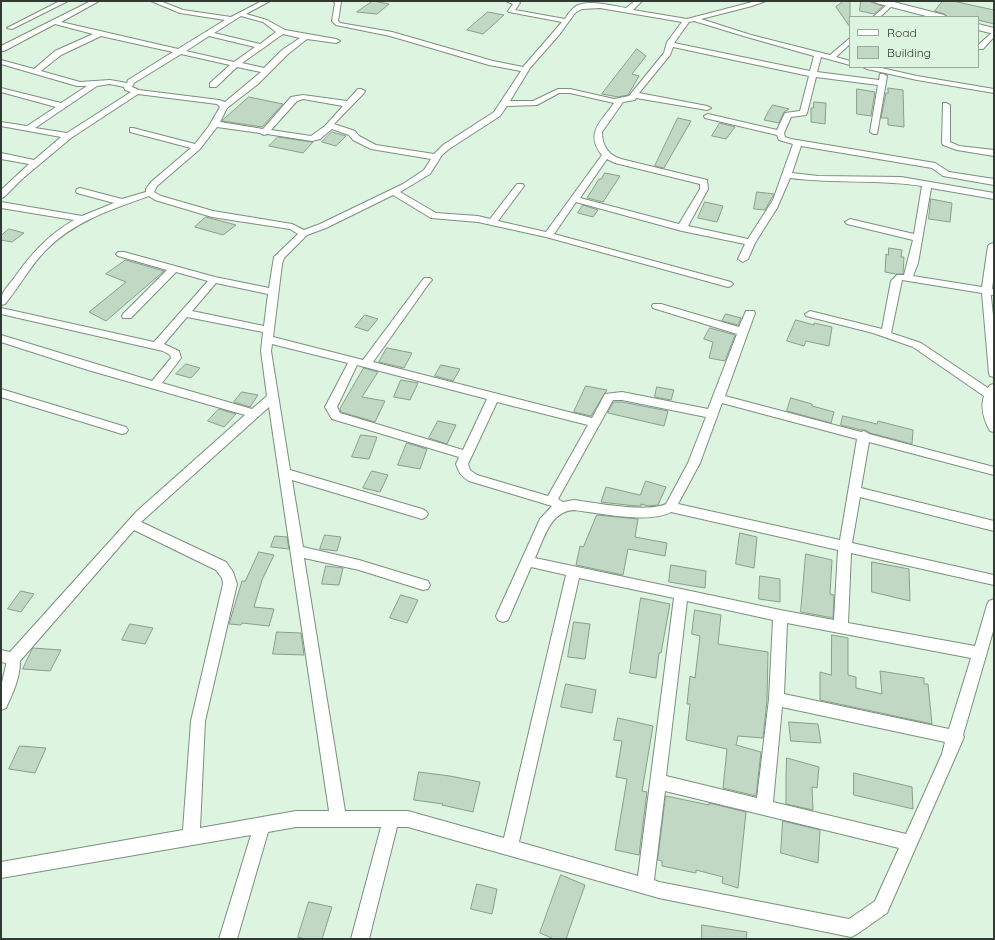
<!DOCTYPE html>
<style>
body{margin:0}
#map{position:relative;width:995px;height:940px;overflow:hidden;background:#ddf4e0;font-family:Quicksand,sans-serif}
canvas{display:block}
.frame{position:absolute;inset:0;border:2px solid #313a32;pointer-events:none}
.legend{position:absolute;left:849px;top:16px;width:130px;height:52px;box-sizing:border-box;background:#ddf4e0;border:1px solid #98aa9a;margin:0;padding:5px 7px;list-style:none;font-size:12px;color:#313a32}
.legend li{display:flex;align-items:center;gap:8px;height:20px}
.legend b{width:20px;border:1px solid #98aa9a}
</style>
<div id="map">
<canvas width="995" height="940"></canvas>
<div class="frame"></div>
<ul class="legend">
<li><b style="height:5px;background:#fff"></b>Road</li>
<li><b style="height:11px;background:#c1d8c4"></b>Building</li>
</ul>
</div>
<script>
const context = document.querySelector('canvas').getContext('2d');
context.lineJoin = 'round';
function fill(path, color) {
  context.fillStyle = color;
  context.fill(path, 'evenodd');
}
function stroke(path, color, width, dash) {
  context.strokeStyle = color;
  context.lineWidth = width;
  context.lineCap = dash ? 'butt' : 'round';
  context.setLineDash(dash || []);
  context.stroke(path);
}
const building = new Path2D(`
 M373,1L389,4L377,14L357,12Z
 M844,1H850V27L836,7Z
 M861,1H868L883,6L874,14L860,11Z
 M943,1H953L994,10V24L978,20V17H948L944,14L935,11Z
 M488,12L504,15L483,34L467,30Z
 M637,49L646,56L632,74L639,76L628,95L618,97L602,94Z
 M888,88L903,90L904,127L888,125V118H881L886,93H888Z
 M857,89L875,92L871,116L857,114Z
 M249,97L283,104L262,127L222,121Z
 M814,102L826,103L825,124L811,122V108H813Z
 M773,105L789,109L784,112L779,123L764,120L768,112Z
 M678,118L691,121L664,168L655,166Z
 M720,123L735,127L726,139L712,136Z
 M332,132L346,136L336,146L322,142Z
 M278,137L312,142H313L303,153L269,146Z
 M605,173L620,176L603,202L587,198L599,179H601Z
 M757,192L774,194L765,210L754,209Z
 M931,199L952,203L950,222L929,219Z
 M705,202L723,206L717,222L698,218Z
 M583,205L598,210L593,217L578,213Z
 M206,217L236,225L223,235L195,227Z
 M9,229L24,233L12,242L1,240V236Z
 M889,248L902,250L901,257H904L903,274H896L885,272L886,254L888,255Z
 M126,260L164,271L106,321L89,312L126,282L106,274Z
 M726,314L741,318L738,325L722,321Z
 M365,315L378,319L368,331L355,327Z
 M796,320L814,325V323L832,327L829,346L806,341L804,346L787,341Z
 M710,328L735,335L725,361L709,358L713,342L704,339Z
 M387,348L412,353L404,368L379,362Z
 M186,364L200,368L191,378L176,374Z
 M441,365L460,369L453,381L435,376Z
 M364,368L378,372L362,397L385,401L375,422L341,412L340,409Z
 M401,380L418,383L410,400L394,397Z
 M586,386L607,390L591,416L574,412Z
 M657,387L674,390L671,400L655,397Z
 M242,392L258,395L250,407L234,402Z
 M791,398L812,404V406L834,412L831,423L787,411Z
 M614,402H622L668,411L664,426L608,413Z
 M219,409L236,414L224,427L208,421Z
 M843,416L877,424L878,421L913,430L912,444L870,433L865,430H861L841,425Z
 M438,421L456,425L447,444L429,438Z
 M361,435L377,437L369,459L352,457Z
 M407,443L427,449L420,469L398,465Z
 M372,471L388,475L380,492L363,488Z
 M646,481L666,487L658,505L648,506L641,504V506H635L601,502L606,487L640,495Z
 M597,515L638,519L635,537L667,543L665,556L628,549L623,575L576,565L580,546L583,547Z
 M740,533L757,537L754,568L736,564Z
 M325,535L341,537L337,551L320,549Z
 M275,536L287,537L289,549L271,547Z
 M259,552L274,555L262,580L254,607L274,609L269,626L242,623L241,625L229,624L242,581H245Z
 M806,554L832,560L830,594L834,595L833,618L801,612Z
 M872,562L909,569L910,601L872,592Z
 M671,565L706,571L705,588L669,582Z
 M326,566L343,568L339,585L322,584Z
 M760,576L780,579V602L759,599Z
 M21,591L34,594L21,612L8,609Z
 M401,595L418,600L407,623L390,618Z
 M641,598L670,604L661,653H659L656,678L630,673Z
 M695,610L721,615L718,644L768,652L767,700L763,738L738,736L736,745L761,752L756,796L723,788L727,749L686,740L690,704H687L690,676L695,678L700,636L692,634Z
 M574,622L590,624L585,659L568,657Z
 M130,624L153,628L145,644L122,640Z
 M277,632L301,633L304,655L273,654Z
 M832,635L848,638V675L856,677V688L882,694L880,671L924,678V684H928L932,724L820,700V672L831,675Z
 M33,648L61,650L50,671L23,669Z
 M566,684L596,690L592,713L561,707Z
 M618,718L653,726L642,791L647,792L639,855L615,850L627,779L616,777L622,741L614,740Z
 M789,722L818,724L821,743L791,741Z
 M20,746L46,748L35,773L9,769Z
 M787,758L819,767L817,788L812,787L813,810L786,804V779Z
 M419,772L450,776L480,782L473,812L442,805L443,804L414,800Z
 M854,773L912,787L913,809L854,795Z
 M666,796L709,805V803L746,812L738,888L722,883L723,877L696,870V873L662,866V861L658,860Z
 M783,821L820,830L818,863L781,853Z
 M561,875L585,885L566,939H554L540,933Z
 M477,884L497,889L492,914L471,909Z
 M309,902L332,907L322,939H305L298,937Z
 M702,925L747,932L746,939H702Z`);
const minor = new Path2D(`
 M60,1H68L12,29L7,28Z
 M91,1H99L61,22L178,49L225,20L180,13L151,1H160L183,10L231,17L262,1H270L246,14L267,20L285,30L336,39L340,41L336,43L307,39L288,54L258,84L227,108L220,122L263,129L291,97L303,95L347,101L358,89H361L365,91L364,93L334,124L355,131L359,136L376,145L434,154L443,145L494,112L521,71L489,65L390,36L336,25L332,21L335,3L333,1L341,2L338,21L340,23L392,32L493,61L523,67L562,22L509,12L508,11L513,4L506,1L519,2L520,3L515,10L565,19C568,14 572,8 578,5C593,0 612,6 626,8L635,1H642L633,10L687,19L756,1H766L752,6L701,19L751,35L830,55L850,38V44L836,57L850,61V65L821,57L817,72L879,80L880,74H883L887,76L877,134H874L870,132L878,85L816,77L807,113L806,115L791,117L784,133L785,137L791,139L935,163L949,172L994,179V185L943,176L932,168L801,146L792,173L818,176L901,177L994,193V199L931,188L918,263L913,276L982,287L988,246L990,244L994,243V274L992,289H994V295H991V297L994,324V377L990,376L989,373L982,293L902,280L891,333L921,343L988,388L990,385L994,384V432L990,431C984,420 980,408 984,396L913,347L873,333L806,316L805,314L810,311L882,329L891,281L897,275H904L913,240L847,224L845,222L850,219L914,234L922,186C879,179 834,184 790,178L777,208L755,243L748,259L743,262L738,259L745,244L682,231L576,202L554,234L731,282L733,284L731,286L728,287L546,237L478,222L431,218L393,195L326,228L307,235L284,258L282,264L273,337L363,360L424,278H430L432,280L430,282L373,362L592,418L605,394L622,392L708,409L737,334L653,308L652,306L653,304H661L739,327L746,311H754L755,313L725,396L861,432L864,431L869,434L994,467V475L869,442L861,488L994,521V531L860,497L852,543L994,575V585L851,553L848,623L975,646L987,605L989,601L994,599V628L963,735L964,737L887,913L857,934L851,937L659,898L408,827H397L369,939H351L381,827H296L268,832L237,939H219L251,835L1,878V862L183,830L191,721L223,584L222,578L216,570L134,530L20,661C20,678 13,693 6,708L1,710V687L6,665V663L1,662V650L10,652L137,511L245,415L88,370L1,342V335L152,381L171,358L170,355L163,351L1,314V308L154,342L208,281L176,272L131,318H123L122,316L123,314L167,270L118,256L116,254L118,252H124L215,277L269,288L274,257L298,234L290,229L212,217L155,200L149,196C112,209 73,222 46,250C30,266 19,287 5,304L1,305C1,291 6,289 14,278C31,254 48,235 74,220L1,208V202L82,216L114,203L77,193L76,191L77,189L80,188L122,199L146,192V189L151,182L191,148L130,132V128H133L195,144L209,126L220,107L217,104L138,94L71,138L22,179L4,197L1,198V190L29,164L1,159V153L34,160L61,137L1,126V122L27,126L56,107L1,92V88L61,103L87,86H77L1,64V60L34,69L55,51L93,34L55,24L4,51H1V46ZM600,8L682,22L667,42L664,53L629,96L614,99L570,89H558L533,101H510L530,68L559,35L575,13L582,9ZM241,16L263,22L276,32L260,44L214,33ZM694,21L747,37L814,56L810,71L674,43L689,22ZM283,34L300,38L282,50L264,68L242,63ZM101,36L173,52L128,80L127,83L110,80L80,82L41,71L61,55ZM209,36L255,47L234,62L186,51ZM673,47L809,76L800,111L785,113L777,130L708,114L704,116L705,118L777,135L779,140L793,144L773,200L748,239L688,226L708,189L707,180L621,159C608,155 602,145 602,132L623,102L635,100L636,98L707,110L711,108L707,106L639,93L670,55ZM181,54L230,65L210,83V87H216L237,67L261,72L225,102L219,100L139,90L132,87L134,83ZM110,84L124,87L125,90L131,92L67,133L35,128L97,86ZM559,93H570L614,103C602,121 584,133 602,155L546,232L498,221L524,186L523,184H517L490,219L478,216L436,213L400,192L430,174L442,155L449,149L500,116L507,106L537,105ZM303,99L343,106L325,126L311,136L271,130L297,101ZM217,127L260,133L264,135L267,134L312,141L320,139L332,129L349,135L353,140L371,149L431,159L424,170L403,184L320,224L304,230L292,224L213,211L161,196L154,192L157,186L200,149ZM607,159L615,163L700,184V189L679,224L580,198ZM216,283L268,294L264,326L192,311ZM187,317L263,332L261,351L267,396L252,409L162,383L181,358L179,351L164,344ZM272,344L348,363L325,407L332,419L459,457L456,464C459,473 461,476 469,481L552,506L540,519L496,616L498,620L503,622L508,620L531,567L566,575L504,838L408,811H345L304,558L359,570L423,590L428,589L430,585L428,581L359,560L303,547L292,480L422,519L426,517L428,514L426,511L422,509L290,470L271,351ZM357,365L487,399L463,450L340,413L337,407ZM613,400H622L706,417L688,463L666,504C648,513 596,503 574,500L563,502L558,499ZM497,402L588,425L548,496L477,475L470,470L468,464ZM722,403L857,439L840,540L678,504L700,463ZM269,407L329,811H296L200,828L205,721L237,584L233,572L226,562L141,522ZM574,510C599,513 650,524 671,512L838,550L834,620L780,610L535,558C544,539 550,511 574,510ZM579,578L674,598L638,876L519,842ZM687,601L773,620L769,699L757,798L666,776ZM787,623L971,658L949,729L784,694ZM782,707L945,742L942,754L906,834L773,802ZM665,791L899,848L875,901L849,919L659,882L654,880Z
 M889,3L894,4L880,17H873Z
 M994,31V37L983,49H978V45Z
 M863,67H877L917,76L994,89V93L917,80L867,69Z
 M943,103H946L950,105V142L959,146L994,150V156L957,150L943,145L942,143Z
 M1,389L126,427L128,430L126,433L122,434L1,397Z`);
const secondary = new Path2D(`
 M874,1H890L944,15L946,17H930L876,3Z
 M978,24L994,28V34L978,30Z`);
fill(building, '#c1d8c4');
stroke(building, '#889e8a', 1);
stroke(minor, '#7b907d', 2);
stroke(secondary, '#7b907d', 2);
fill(minor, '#fff');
fill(secondary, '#fff');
</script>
